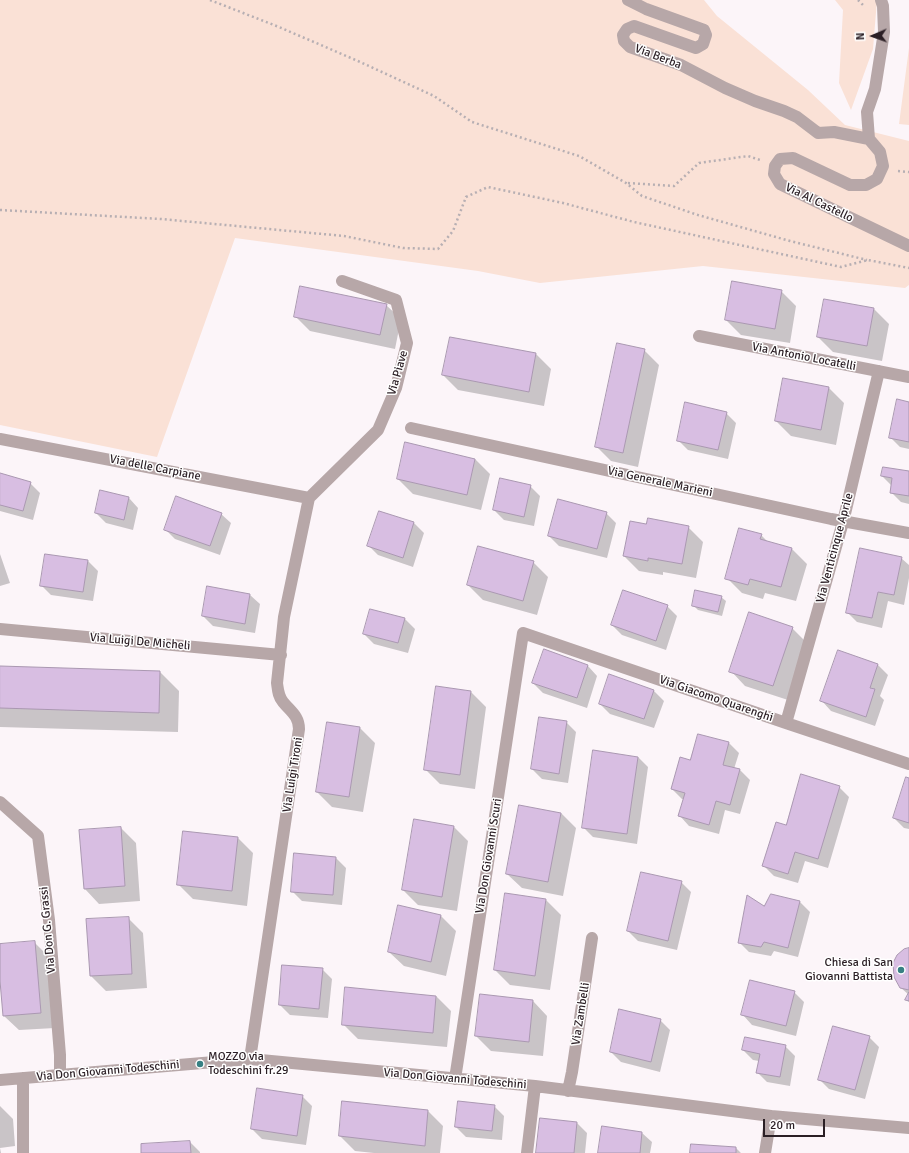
<!DOCTYPE html>
<style>
body{margin:0}
#map{position:relative;width:909px;height:1153px;overflow:hidden;background:#fcf5f9;font-family:Signika,sans-serif}
canvas{display:block}
.north{position:absolute;left:853px;top:16px;width:40px;height:40px;-webkit-text-stroke:3px #fff;paint-order:stroke;rotate:268deg;font-size:11px;font-weight:700;line-height:16px;text-align:center;color:#2b1f25}
.north::after{content:'';display:block;margin:auto;width:14px;height:18px;background:#2b1f25;clip-path:polygon(50% 0,100% 100%,50% 72%,0 100%)}
.scale{position:absolute;left:763px;top:1119px;width:62px;height:18px;box-sizing:border-box;border:2px solid #2b1f25;border-top:0;padding-left:5px;font-size:12px;line-height:14px;white-space:nowrap;color:#2b1f25;-webkit-text-stroke:3px #fff;paint-order:stroke}
</style>
<div id="map">
<canvas width="909" height="1153"></canvas>
<div class="north">N</div>
<div class="scale">20 m</div>
</div>
<script>
const context = document.querySelector('canvas').getContext('2d');
context.lineJoin = 'round';
function fill(path, color) {
  context.fillStyle = color;
  context.fill(path, 'evenodd');
}
function stroke(path, color, width, dash) {
  context.strokeStyle = color;
  context.lineWidth = width;
  context.lineCap = dash ? 'butt' : 'round';
  context.setLineDash(dash || []);
  context.stroke(path);
}
function write(font, color, halo, rows, align = 'center') {
  context.font = font + ' Signika,sans-serif';
  context.lineWidth = 3;
  context.setLineDash([]);
  context.textBaseline = 'middle';
  context.strokeStyle = halo;
  context.fillStyle = color;
  for (const [text, x, y, turn = 0] of rows) {
    context.save();
    context.translate(x, y);
    context.rotate((+turn || 0) * Math.PI / 180);
    context.textAlign = isNaN(turn) ? turn : align;
    if (halo) context.strokeText(text, 0, 0);
    context.fillText(text, 0, 0);
    context.restore();
  }
}
const green = new Path2D(`
 M0,0H704L717,16L808,90L845,125L909,141V285L905,288L703,266L540,283L478,271L235,238L157,457L0,425Z
 M835,0H877L873,49L851,110L839,83L843,10Z
 M909,48V125L899,124Z`);
const shadow = new Path2D(`
 M781,291L796,306L790,343L741,335L726,320Z
 M386,305L401,319L395,349L310,331L295,316Z
 M874,309L889,324L882,361L833,352L818,337Z
 M450,338L536,354L551,369L544,406L458,390L443,375Z
 M644,350L659,365L638,467L611,461L596,446Z
 M784,379L829,388L844,403L836,445L791,436L776,421Z
 M909,403V449L900,447L890,437Z
 M726,413L736,423L728,459L688,450L678,440Z
 M475,459L490,474L481,510L413,494L398,479Z
 M909,472V504L901,502L891,492L892,486L882,476Z
 M0,474L30,483L40,493L33,520L0,511Z
 M530,486L540,496L534,526L504,520L494,510Z
 M129,498L138,508L133,530L106,523L96,513Z
 M380,512L414,523L424,533L413,567L378,555L368,545Z
 M606,513L616,523L607,558L559,546L549,536Z
 M221,514L231,523L220,555L175,539L165,529Z
 M647,525L688,527L703,542L696,578L663,572V575L639,571L624,556Z
 M761,535L769,543L792,549L807,564L796,601L765,593L763,599L742,593L727,578Z
 M0,554L10,583L0,586Z
 M901,558L909,565V578L904,605L888,601L882,628L857,622L847,612Z
 M88,561L98,571L93,601L51,595L41,585Z
 M533,562L548,577L537,615L483,600L468,585Z
 M250,595L260,604L255,633L213,626L203,616Z
 M721,597L726,601L722,616L698,610L693,605Z
 M667,606L677,616L666,650L622,635L612,625Z
 M405,619L415,629L408,653L374,644L364,634Z
 M792,628L807,643L788,700L745,686L731,671Z
 M878,665L888,675L880,696L884,700L875,726L831,711L822,701Z
 M588,666L597,676L587,708L543,693L533,683Z
 M0,667L160,672L179,691L178,732L0,727Z
 M654,691L664,701L654,728L610,714L600,704Z
 M471,692L486,707L475,789L440,784L425,769Z
 M566,722L576,732L568,783L542,779L532,769Z
 M360,728L375,743L363,812L332,807L317,792Z
 M729,743L739,753L734,769L740,770L750,780L740,814L725,810L719,834L689,826L680,816L684,799H682L672,789L691,761Z
 M638,757L648,767L637,844L593,837L583,827Z
 M909,779V829L904,828L894,818Z
 M839,787L849,797L828,868L805,861L798,883L774,876L764,866L786,826Z
 M561,813L576,828L563,896L522,888L507,874Z
 M453,826L468,841L457,911L418,905L403,890Z
 M121,828L136,843L140,901L99,904L85,889Z
 M184,832L238,838L253,853L247,906L193,899L178,884Z
 M336,858L346,868L342,905L302,901L292,891Z
 M681,882L691,892L677,950L638,941L628,931Z
 M772,895L800,902L810,912L798,957L774,951L771,956L749,952L739,942Z
 M546,900L561,915L550,990L510,985L495,970Z
 M399,906L441,916L456,931L446,976L404,966L389,952Z
 M128,918L143,933L147,988L106,991L91,976Z
 M34,942L49,957L55,1028L19,1030L4,1016L0,969V945Z
 M909,949V1002L906,1000L909,995L900,987Z
 M322,969L332,979L328,1018L290,1015L280,1005Z
 M794,992L804,1002L796,1036L752,1025L743,1015Z
 M436,996L451,1011L447,1047L358,1039L343,1024Z
 M533,1001L547,1016L543,1056L491,1051L476,1036Z
 M620,1010L660,1020L670,1030L660,1072L621,1062L611,1052Z
 M869,1037L879,1047L865,1099L829,1089L819,1079Z
 M785,1046L795,1056L790,1086L767,1082L757,1072L759,1061L753,1060L743,1050Z
 M302,1096L312,1106L306,1145L262,1139L252,1129Z
 M0,1106L13,1119L15,1146L0,1148L1,1153H0Z
 M494,1106L504,1116L502,1140L466,1137L456,1127Z
 M428,1111L443,1126L440,1153H374L355,1151L340,1136Z
 M541,1120L577,1123L587,1133L585,1153H537Z
 M642,1133L652,1142L650,1153H599Z
 M190,1142L200,1152V1153H142Z
 M736,1148L741,1153H691Z`);
const building = new Path2D(`
 M732,281L782,290L775,329L725,320Z
 M300,286L387,304L380,335L294,317Z
 M824,299L874,308L867,346L817,337Z
 M450,337L536,353L529,392L442,375Z
 M617,343L645,349L623,453L595,447Z
 M783,378L829,387L821,430L775,421Z
 M897,399L909,402V442L889,438Z
 M685,402L727,412L718,450L677,441Z
 M405,442L475,459L467,495L397,479Z
 M883,467L909,471V496L890,493L892,478L881,476Z
 M0,473L31,482L23,511L0,505Z
 M500,478L531,485L524,517L493,510Z
 M100,490L129,497L124,520L95,513Z
 M176,496L222,513L210,546L164,530Z
 M558,499L607,512L597,549L548,536Z
 M379,511L414,522L403,558L367,546Z
 M648,518L689,526L682,564L648,558V561L623,556L630,521L646,524Z
 M739,528L762,534L760,539L792,548L781,587L750,579L748,585L725,579Z
 M478,546L534,561L523,601L467,585Z
 M860,548L902,557L894,595L878,592L872,618L846,613Z
 M45,554L88,560L83,592L40,586Z
 M207,586L250,594L245,624L202,616Z
 M623,590L668,605L656,641L611,625Z
 M695,590L722,596L718,612L692,606Z
 M370,609L405,618L398,643L363,634Z
 M749,612L793,627L773,686L729,672Z
 M544,649L588,665L577,698L532,683Z
 M838,650L878,664L870,688L875,689L866,717L820,701Z
 M0,666L160,671L159,713L0,708Z
 M609,674L654,690L644,719L599,704Z
 M436,686L471,691L460,775L424,770Z
 M539,717L567,721L559,774L531,769Z
 M327,722L360,727L349,797L316,792Z
 M698,734L729,742L723,765L740,769L730,805L716,801L709,825L678,816L685,793L671,789L680,757L690,760Z
 M593,750L638,757L627,834L582,828Z
 M801,774L840,786L818,859L795,852L788,874L762,866L776,822L786,825Z
 M906,777L909,778V823L893,818Z
 M519,805L561,813L548,882L506,874Z
 M414,819L454,826L442,897L402,890Z
 M121,827L125,886L84,889L79,830Z
 M183,831L238,837L232,891L177,885Z
 M294,853L336,857L333,895L291,892Z
 M641,872L682,881L668,941L627,931Z
 M505,893L546,899L535,976L494,970Z
 M771,894L800,901L788,948L764,942L761,947L738,943L747,895L764,906Z
 M398,905L441,915L431,962L388,952Z
 M129,917L132,974L90,976L86,919Z
 M35,941L41,1013L3,1016L0,981V944Z
 M909,948V990L900,988L894,977L893,963L897,955L904,949Z
 M282,965L323,968L319,1009L279,1005Z
 M750,980L795,991L786,1026L741,1015Z
 M345,987L436,996L433,1033L342,1025Z
 M909,992V1001L905,1000Z
 M480,994L533,1000L529,1042L475,1036Z
 M619,1009L661,1019L651,1062L610,1052Z
 M833,1026L870,1036L855,1090L818,1080Z
 M745,1037L786,1045L780,1077L756,1073L760,1054L742,1050Z
 M257,1088L303,1095L297,1136L251,1129Z
 M342,1101L428,1110L425,1146L339,1136Z
 M458,1101L495,1105L492,1131L455,1127Z
 M540,1118L577,1122L574,1153H536Z
 M602,1126L642,1132L640,1153H598Z
 M190,1141L191,1153H141V1144Z
 M691,1144L736,1147V1153H690Z`);
const path = new Path2D(`
 M210,0L279,27L358,61L434,96L472,122L579,156L626,183L642,196L698,215L790,241L867,260
 M858,0L865,7
 M898,171L909,172
 M628,183L674,186L699,163L748,156L760,160
 M0,210L161,219L344,236L403,248L438,249L453,231L466,197L488,187L563,203L634,222L841,267L868,260L909,268`);
const minor = new Path2D(`
 M628,0L646,9L704,30L706,35L703,44L696,48L634,26L627,29L623,35L624,41L630,47L681,65L725,88L755,101L784,111L797,117L818,133L834,132L869,139
 M881,0L883,6L884,32L875,89L867,112L869,139L880,152L883,166L877,179L866,185H850L793,158L780,159L775,166L774,174L780,184L909,246
 M699,336L909,377
 M411,428L831,519L909,533
 M0,439L309,498
 M309,498L378,430L396,388L407,343L396,300L342,281
 M0,629L281,655
 M786,723L843,522L879,371
 M0,802L38,836L49,920L60,1055V1075
 M250,1059L299,729C299,716 291,712 283,702C278,696 278,690 277,683L284,617L309,498
 M23,1078V1153
 M455,1079L523,633L786,723L909,764
 M0,1080L250,1059L535,1086L771,1116L909,1128
 M568,1091L572,1072L592,938
 M527,1153L535,1086
 M765,1153L771,1116`);
const markers = [
 [901,970,4,"#378083"],
 [200,1064,4,"#378083"]
];
const streetNames = [
 ["Via Berba",658,57,21],
 ["Via Al Castello",819,203,26],
 ["Via Antonio Locatelli",804,357,11],
 ["Via Piave",398,373,-74],
 ["Via delle Carpiane",155,468,11],
 ["Via Generale Marieni",660,482,12],
 ["Via Venticinque Aprile",835,548,-75],
 ["Via Luigi De Micheli",140,642,5],
 ["Via Giacomo Quarenghi",716,699,19],
 ["Via Luigi Tironi",293,775,-81],
 ["Via Don Giovanni Scuri",489,856,-81],
 ["Via Don G. Grassi",48,930,-95],
 ["Via Zambelli",581,1014,-81],
 ["Via Don Giovanni Todeschini",108,1071,-5],
 ["Via Don Giovanni Todeschini",455,1079,5]
];
const poiNames = [
 ["Chiesa di San",893,963],
 ["Giovanni Battista",893,977],
 ["MOZZO via",208,1057,"left"],
 ["Todeschini fr.29",208,1071,"left"]
];
fill(green, '#fae1d6');
fill(shadow, '#0003');
fill(building, '#d8bee2');
stroke(building, '#aa98b1', 1);
stroke(path, '#b7afb3', 2.5, [2, 3]);
stroke(minor, '#b7a7a8', 12);
for (const [x, y, r, color] of markers) {
  const dot = new Path2D();
  dot.arc(x, y, r, 0, 2 * Math.PI);
  context.fillStyle = color;
  context.fill(dot);
  stroke(dot, '#fff', 1.5);
}
write('12px', '#2b1f25', '#fff', streetNames);
write('12px', '#2b1f25', '#fff', poiNames, 'right');
</script>
